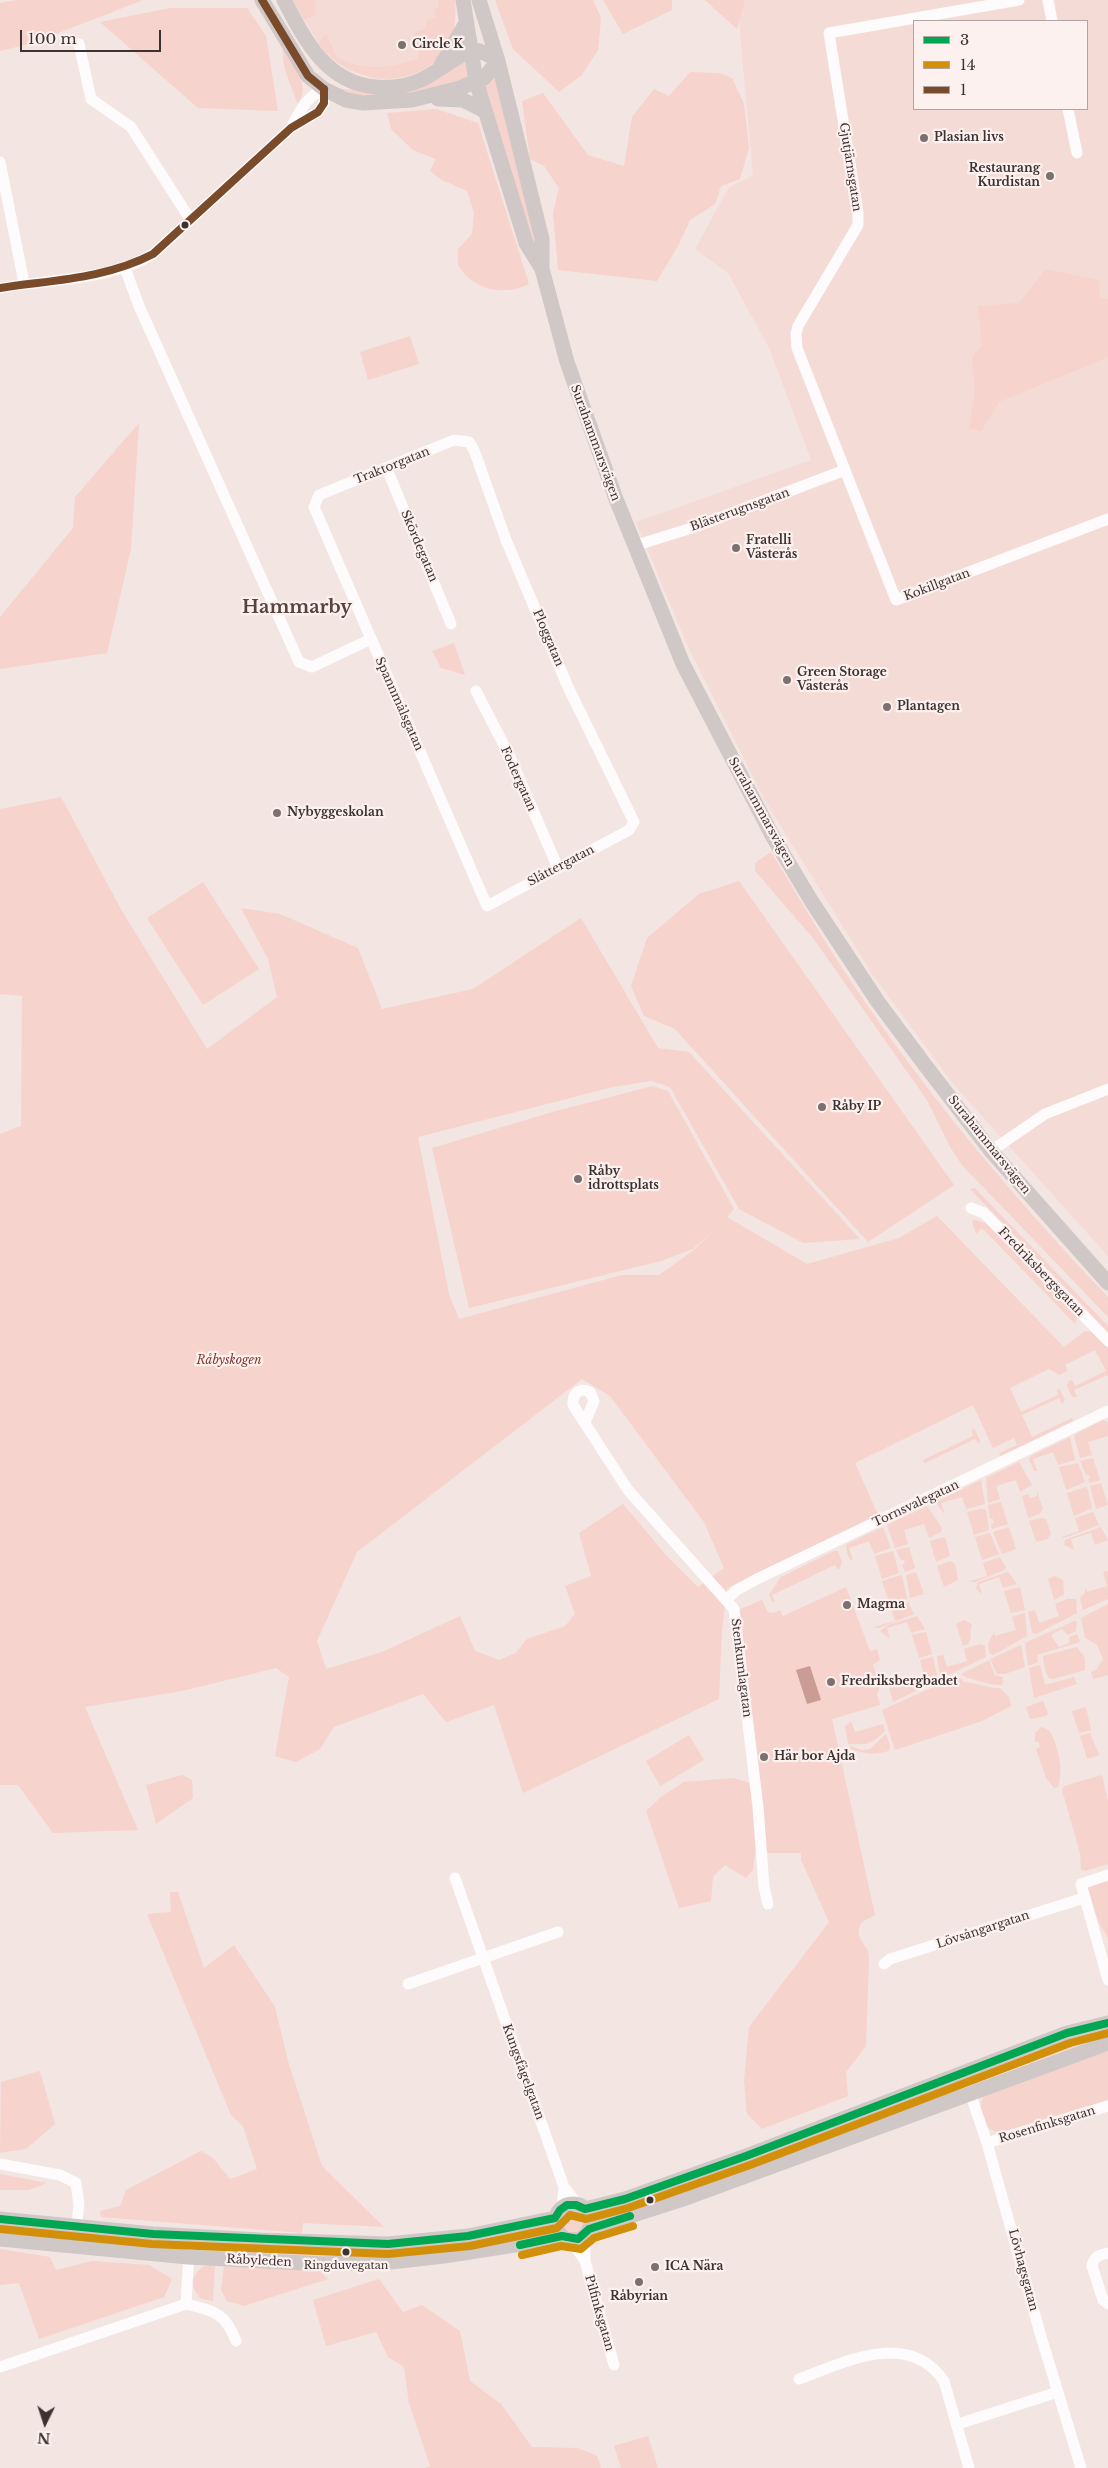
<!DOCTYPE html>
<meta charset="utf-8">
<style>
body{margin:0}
#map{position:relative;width:1108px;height:2468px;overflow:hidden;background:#f3e5e2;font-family:"Libre Baskerville",serif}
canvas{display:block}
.legend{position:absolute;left:913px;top:20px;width:175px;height:90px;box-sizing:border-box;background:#fcf1ef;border:1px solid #afa5a2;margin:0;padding:6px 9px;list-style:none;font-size:15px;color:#3c322f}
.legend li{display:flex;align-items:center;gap:10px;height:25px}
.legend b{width:25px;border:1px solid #afa5a2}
.north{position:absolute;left:20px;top:2398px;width:50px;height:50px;-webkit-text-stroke:4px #fcf1ef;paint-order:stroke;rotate:184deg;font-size:14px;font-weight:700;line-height:20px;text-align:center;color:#3c322f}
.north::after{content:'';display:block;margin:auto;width:18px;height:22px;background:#3c322f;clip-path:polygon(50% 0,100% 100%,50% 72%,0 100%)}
.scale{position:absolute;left:20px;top:30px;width:141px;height:22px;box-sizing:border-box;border:2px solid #3c322f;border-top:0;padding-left:6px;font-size:15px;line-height:18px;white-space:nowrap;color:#3c322f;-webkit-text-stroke:4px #fcf1ef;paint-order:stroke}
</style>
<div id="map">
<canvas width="1108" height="2468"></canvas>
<ul class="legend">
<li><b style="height:6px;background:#00a651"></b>3</li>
<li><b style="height:6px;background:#d28f09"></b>14</li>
<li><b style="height:6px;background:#7a4b2a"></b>1</li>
</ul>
<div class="north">N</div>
<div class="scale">100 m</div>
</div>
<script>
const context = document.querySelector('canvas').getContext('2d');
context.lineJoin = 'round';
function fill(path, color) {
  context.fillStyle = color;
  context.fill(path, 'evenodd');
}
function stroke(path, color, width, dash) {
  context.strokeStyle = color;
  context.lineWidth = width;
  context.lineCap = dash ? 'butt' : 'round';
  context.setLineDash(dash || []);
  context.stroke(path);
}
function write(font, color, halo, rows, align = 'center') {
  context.font = font + ' "Libre Baskerville",serif';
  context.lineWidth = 4.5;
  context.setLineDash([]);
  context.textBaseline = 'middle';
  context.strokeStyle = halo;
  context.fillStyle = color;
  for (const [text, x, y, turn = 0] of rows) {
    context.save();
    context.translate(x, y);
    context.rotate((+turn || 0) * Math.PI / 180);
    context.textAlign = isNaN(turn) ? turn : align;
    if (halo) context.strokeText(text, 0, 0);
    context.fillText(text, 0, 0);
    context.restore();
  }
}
const built = new Path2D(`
 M292,0H455V23L451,40L394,79H375L346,69L333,60L319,44Z
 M737,0H1108V1256L954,1085L872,974L766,802L689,649L636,522L811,460L770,350L728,273L695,249L729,187L753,175ZM914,21H1087V109H914Z`);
const green = new Path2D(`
 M16,0H143L33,43L0,51V3Z
 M292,0H315L314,15L304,20Z
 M438,0H455C464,85 365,103 319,44L322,37L327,35L337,58C364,71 390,69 417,59L419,54L414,33L425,29L427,21L436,18L434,9L440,7Z
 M495,0H593L601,18L598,50L581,76L559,92L513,49Z
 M603,0H672V10L623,34Z
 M704,0H745L737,29L707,2Z
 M170,8H247L266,36L278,111L198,108L100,22Z
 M283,49C292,64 313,87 297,103C292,85 281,68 283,49Z
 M468,57L473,80L425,92L353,97L334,88L385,93Z
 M690,72L719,73L732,78L744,104L749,148L740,179L721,186L715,204L690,220L678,246L657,281L558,270L553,213L559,188L544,166L530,159L522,101L543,93L588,155L624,166L632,117L654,89L669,96Z
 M495,74L534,234L535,248L482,83Z
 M436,109L478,123L529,284C506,296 475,291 460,268C457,264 458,255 458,249L472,234L474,213L467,191L442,180L430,171L436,159L413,150L391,129L387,113Z
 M1046,269L1098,280L1100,298L1108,299V357L999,402L981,431L969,428L975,390L972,358L982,345L978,306L1019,303Z
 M410,336L419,364L368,380L360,352Z
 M139,423L131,549L107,653L0,669V617L73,528L75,497Z
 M454,643L465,675L441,668L432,651Z
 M61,797L122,911L207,1049L277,997L268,959L241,908L280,914L358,948L382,1009L473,989L581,918L658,1048L689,1052L860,1239L803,1243L739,1209L670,1087L651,1081L613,1087L418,1137L449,1294L459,1319L622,1275H659L694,1250L713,1231L693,1249L661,1261L469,1308L432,1148L556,1111L653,1086L668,1091L734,1209L727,1217L807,1264L899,1238L937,1216L1064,1347L1085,1331L1093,1332L1108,1348V1375L1074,1390L1077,1397H1072L1067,1386L1069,1381L1072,1380L1075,1386L1106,1371L1095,1350L1065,1365L1068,1371L1059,1375L1049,1369L1010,1388L1021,1412L1058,1395L1057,1389L1060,1390L1065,1400L1062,1404L1059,1398L1022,1415L1032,1437L1072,1418L1073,1421L1001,1456L999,1453L1017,1445L1014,1438L993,1448L973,1405L855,1463L878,1515L727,1588L722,1630L719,1699L523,1793L494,1705L446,1722L423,1694L334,1727L320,1749L296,1762L275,1756L289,1677L276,1668L182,1691L85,1707L138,1830L53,1833L18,1785H0V1134L21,1126L22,996L0,994V809ZM582,1379L610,1396L704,1522L724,1568L698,1587L666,1555L623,1504L579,1533L591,1576L565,1586L575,1614L565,1626L527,1639L516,1653L499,1660L475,1651L460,1616L382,1652L326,1669L317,1641L357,1552Z
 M771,852C794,889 815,926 838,962C917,1083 1009,1193 1108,1297V1317L962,1165L950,1147L927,1100L813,938L755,871V863Z
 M739,881L954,1185L868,1242L675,1029L644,1016L631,986L647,938L699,894Z
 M203,882L259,969L203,1005L147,918Z
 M975,1188L1108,1326V1332L970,1189Z
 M975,1220L989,1224L1077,1316L1075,1324L982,1228L976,1234L972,1221Z
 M1103,1420L1108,1423V1436L1088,1442L1092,1455L1080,1458L1074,1435Z
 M972,1429L975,1430L980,1441L979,1444L975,1439L925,1463L923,1460L973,1436Z
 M1070,1437L1075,1460L1058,1465L1053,1452L1033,1459L1037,1471H1034L1029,1459L1031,1456Z
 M1093,1458L1100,1480L1090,1483L1088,1479L1090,1478L1089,1475H1086L1080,1461Z
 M1019,1462L1032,1485L1020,1492L1016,1480L996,1486L1000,1499L988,1503L986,1478Z
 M1078,1463L1085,1482L1066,1490L1059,1467Z
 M981,1480L985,1504L966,1509L962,1497L941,1503L945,1515L937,1504L938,1501Z
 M1101,1483L1108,1505L1096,1509L1090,1486Z
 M1087,1487L1092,1508L1074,1516L1067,1493Z
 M1037,1491L1043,1509L1039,1514L1028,1518L1022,1496L1028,1494L1030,1498L1037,1496Z
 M1001,1502L1008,1524L992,1529L991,1524L994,1523L993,1519H990L988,1505Z
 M927,1506L942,1528L941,1532L929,1538L924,1524L904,1530L908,1544L895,1548L887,1525Z
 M981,1509L986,1510L989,1530L974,1535L967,1512Z
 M1093,1512L1099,1525L1064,1538H1060L1079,1531L1075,1518Z
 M1041,1518L1046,1519L1051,1534L1047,1539L1036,1542L1029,1521Z
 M883,1527L891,1548L874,1554L869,1541L849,1548L853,1560L849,1559L846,1547L847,1544Z
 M1009,1527L1016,1549L1002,1554L993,1532Z
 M1101,1527L1108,1540L1095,1545L1091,1533L1071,1539L1074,1550L1064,1545L1065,1540L1070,1538Z
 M990,1533L999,1554L982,1560L975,1537Z
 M945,1537L950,1556L936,1562L930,1541Z
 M909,1547L915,1568L905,1572L902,1565L905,1564L904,1560H901L896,1550Z
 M834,1551H838L842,1562L840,1568L838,1570L835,1565L772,1595L775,1602L772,1601L769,1595L781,1577Z
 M893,1551L899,1573L882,1579L875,1556Z
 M1000,1557L1006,1568L1004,1570L975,1582H968L987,1576L983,1563Z
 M950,1561L955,1564L958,1580L944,1587L937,1566Z
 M1108,1571V1599L1083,1610L1080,1598L1085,1593V1587L1087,1592L1107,1586L1103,1572Z
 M916,1572L924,1594L910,1598L906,1575Z
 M1008,1572L1017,1584L1003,1588L999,1577L979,1584L982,1594L976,1589L978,1582Z
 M902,1575L907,1599L890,1605L882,1581Z
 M1055,1576L1063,1580L1064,1594L1054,1600L1048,1579Z
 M846,1587L870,1651L877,1649L880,1660L873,1665L880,1686L877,1694L880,1705L832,1719L875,1915L862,1922C855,1932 861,1942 868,1950L869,1961L866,2046L846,2072L848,2096L762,2129L747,2114L744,2081L749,2027L829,1922L801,1860V1853H755L753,1870L746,1878L725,1865L713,1877L711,1901L679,1908L646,1811L661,1797L684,1782L734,1778L759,1786L738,1610L762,1600L768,1612L774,1613L780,1610L783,1616Z
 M1020,1587L1025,1610L1011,1613L1004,1591Z
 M1067,1599H1076L1077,1613L1036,1634L1032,1633L1028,1612L1035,1610L1039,1623L1059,1616L1055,1604Z
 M908,1602L914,1614L879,1628L874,1627L869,1615L874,1627L895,1621L891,1608Z
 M1108,1604V1675L1093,1679L1091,1672L1096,1670L1103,1659L1097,1645L1085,1638L1081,1618Z
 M1025,1613L1027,1636L993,1655L990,1654L988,1644L994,1632L995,1636L1016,1630L1012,1617Z
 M917,1616L925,1629L911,1633L907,1622L887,1628L890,1639L880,1631L888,1625Z
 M965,1620L972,1625L970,1632L971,1638L968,1644L963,1646L956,1624Z
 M1074,1621L1077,1622L1076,1631L1068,1635L1062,1629L1052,1634V1637L1059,1647L1069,1643V1637L1077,1634L1080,1642L1037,1655L1038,1662L1028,1666L1025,1643Z
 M926,1632L932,1654L919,1658L912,1635Z
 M980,1644L985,1646L986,1657L942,1678L940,1677L937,1656L943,1655L947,1667L967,1661L964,1649Z
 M1021,1645L1025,1667L1005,1674H997L990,1659Z
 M1077,1647L1085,1658V1670L1053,1679L1049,1678L1045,1670L1043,1656Z
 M933,1657L938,1680L893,1702L889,1687L897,1684L901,1676L903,1681L924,1674L920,1660Z
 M989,1660L995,1675L1003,1677L1002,1685C995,1686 966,1679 961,1674Z
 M1040,1665L1045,1685L1074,1677L1077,1684L1034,1698L1029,1668Z
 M958,1676L964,1682C974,1683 992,1689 1000,1688L1009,1697L1011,1706L982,1721L895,1750L882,1710Z
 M1043,1701L1048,1714L1046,1716L1031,1719L1029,1716L1026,1707Z
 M1086,1707L1091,1730L1079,1733L1072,1711Z
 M851,1721L855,1732L883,1724L885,1731L875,1740L866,1744H848L845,1727Z
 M1041,1727L1049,1730C1058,1746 1064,1769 1058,1787L1054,1788L1046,1778L1036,1749L1040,1747L1038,1742H1035V1733Z
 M1090,1733L1099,1755L1087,1759L1080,1736Z
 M886,1734L890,1746L889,1751C875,1755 864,1754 851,1749L850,1746L862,1750L870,1749Z
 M689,1735L704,1760L660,1786L646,1761Z
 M182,1775L192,1780L193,1798L156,1824L146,1785Z
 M1102,1775L1108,1801V1864L1084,1871L1081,1869L1080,1853L1062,1790L1064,1786Z
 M1108,1879V1938L1099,1923L1087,1886Z
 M170,1892H178L204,1968L234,1945L275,2007L288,2061L322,2166L384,2227L303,2223L302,2233L101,2217L100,2211L120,2206L126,2190L201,2151L213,2158L230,2179L257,2169L243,2126L231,2115L147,1914L171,1912Z
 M1108,2030L1107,2035L983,2080L978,2077V2074L1049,2045Z
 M1108,2051V2100L1001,2132C982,2132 976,2110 984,2095Z
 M40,2071L55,2124L26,2149L0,2153L1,2082Z
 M952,2084L954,2087L952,2092L694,2189L691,2186L692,2183Z
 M0,2174L47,2183L29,2190H0Z
 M559 2222a13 13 0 1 1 26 0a13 13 0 1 1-26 0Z
 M548,2224L550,2234L413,2256L411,2246Z
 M93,2234L170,2242L180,2250L88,2240L89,2236Z
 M223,2242L340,2247V2259L222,2255Z
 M0,2249L50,2257L56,2270L92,2261L149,2265L172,2279L164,2297L39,2339L19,2283L0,2285Z
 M215,2264L213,2301L201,2299L195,2291L192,2281C198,2269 202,2265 215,2264Z
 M224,2266L319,2271L328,2279L244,2306L227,2301L221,2290Z
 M379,2279L403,2312L422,2305L460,2331L470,2381L501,2404L532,2447L578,2448L597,2456L601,2468H425L430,2466L409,2403L404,2367L388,2357L376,2332L326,2346L313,2300Z
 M648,2436L658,2468H621L614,2446Z`);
const water = new Path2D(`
 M810,1666L821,1700L807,1704L796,1670Z`);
const minor = new Path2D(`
 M1019,0L829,33L858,213V225L798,326L796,334L797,348L896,600L1108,519
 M1048,0L1052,21
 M79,44L91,99L131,127L190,219
 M1068,109L1077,153
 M0,162L24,283
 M125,268L139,306L299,662L312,667L371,639
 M0,288C50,279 109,281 153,254L291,128L318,112L324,103V89C306,97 299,112 291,128
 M454,440L469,442L474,450L506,540L568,687L634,822L629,830L618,836L487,906L314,507L319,495Z
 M387,469L451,624
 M634,546L695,527L845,470
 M476,691L509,755L558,868
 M991,1151L1045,1114L1108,1089
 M971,1208L984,1213L1108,1341
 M585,1422L594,1401L590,1392C579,1387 572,1394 573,1405L628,1490L734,1609L758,1807L764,1887L768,1904
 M726,1600L737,1590L757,1579L1108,1411
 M1108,1875L1081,1884L1108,1980
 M455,1878L564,2187L578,2205
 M884,1964L890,1959L1084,1898
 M408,1984L558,1932
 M963,2072L987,2143L1040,2333L1081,2468
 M987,2143L1108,2106
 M0,2164L60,2175L76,2183L79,2205L74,2247
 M562,2207L564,2187
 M585,2235V2261L614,2365
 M570,2239L585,2261
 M1108,2253C1099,2255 1094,2256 1092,2266L1103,2300L1108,2304
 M186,2304L190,2236
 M0,2367L186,2304C214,2311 225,2312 236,2341
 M799,2379C845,2362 908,2329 944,2381L969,2468
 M958,2424L1058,2392`);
const major = new Path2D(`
 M262,0L308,76L324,89L346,100L363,103L412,100L460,88L484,78L498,61
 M284,0C305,40 326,83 376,87C392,88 406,87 421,80C435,74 459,54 470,51C480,48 490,56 498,61
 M463,0L476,81L526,243L542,269
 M479,0L498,61L542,239V269L567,362L616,499L683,664L773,837L812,902L878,1002L925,1065L991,1151L1108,1283
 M440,67L466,23
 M438,99L463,100L485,111
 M555 2222a18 18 0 1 1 36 0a18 18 0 1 1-36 0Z
 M585,2209L625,2199L746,2156L1067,2033L1108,2023
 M0,2219L153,2234L260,2240L388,2244L468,2236L555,2218
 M589,2229L686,2198L1108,2043
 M0,2239L188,2257L323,2264L391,2262L444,2256L553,2239L562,2236`);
const bus1 = new Path2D(`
 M0,2219L153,2234L388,2244L468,2236L555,2218L560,2210L567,2205H576L585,2209L625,2199L746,2156L1067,2033L1108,2023
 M520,2245L562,2236L578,2239L589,2229L630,2216`);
const bus2 = new Path2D(`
 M0,2229L152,2244L388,2254L470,2246L557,2228L570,2215L586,2219L628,2208L750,2165L1070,2043L1108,2033
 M522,2255L561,2246L581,2249L594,2238L633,2226`);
const bus3 = new Path2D(`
 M262,0L308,76L324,89
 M0,288C52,280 105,279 153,254L291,128L318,112L324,103V89`);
const markers = [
 [402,45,5,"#7c716e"],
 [924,138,5,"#7c716e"],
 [1050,176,5,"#7c716e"],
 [185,225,4.5,"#3c322f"],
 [736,548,5,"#7c716e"],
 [787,680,5,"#7c716e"],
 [887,707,5,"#7c716e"],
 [277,813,5,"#7c716e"],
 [822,1107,5,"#7c716e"],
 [578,1179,5,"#7c716e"],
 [847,1605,5,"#7c716e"],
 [831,1682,5,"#7c716e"],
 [764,1757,5,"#7c716e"],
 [650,2200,4.5,"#3c322f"],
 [346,2252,4.5,"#3c322f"],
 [655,2267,5,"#7c716e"],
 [639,2282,5,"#7c716e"]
];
const busNames = [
 ["Ringduvegatan",346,2266]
];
const poiNames = [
 ["Circle K",412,45],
 ["Plasian livs",934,138],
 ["Restaurang",1040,169,"right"],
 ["Kurdistan",1040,183,"right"],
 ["Fratelli",746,541],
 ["Västerås",746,555],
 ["Green Storage",797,673],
 ["Västerås",797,687],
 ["Plantagen",897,707],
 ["Nybyggeskolan",287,813],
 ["Råby IP",832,1107],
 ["Råby",588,1172],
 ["idrottsplats",588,1186],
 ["Magma",857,1605],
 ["Fredriksbergbadet",841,1682],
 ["Här bor Ajda",774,1757],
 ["ICA Nära",665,2267],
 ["Råbyrian",639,2297,"center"]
];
const streetNames = [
 ["Gjutjärnsgatan",850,167,81],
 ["Surahammarsvägen",595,443,70],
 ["Traktorgatan",392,466,-22],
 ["Blästerugnsgatan",740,510,-20],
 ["Skördegatan",419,546,67],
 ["Kokillgatan",937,585,-21],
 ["Ploggatan",548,638,67],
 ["Spannmålsgatan",399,704,66],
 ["Fodergatan",518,779,66],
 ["Surahammarsvägen",761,812,61],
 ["Slåttergatan",561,866,-28],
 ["Surahammarsvägen",989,1145,51],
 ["Fredriksbergsgatan",1041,1272,46],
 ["Tornsvalegatan",916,1504,-25],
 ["Stenkumlagatan",741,1668,83],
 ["Lövsångargatan",983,1930,-18],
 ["Kungsfågelgatan",523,2072,70],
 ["Rosenfinksgatan",1047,2125,-17],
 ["Råbyleden",259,2261,3],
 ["Lövhagsgatan",1023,2270,75],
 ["Pilfinksgatan",599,2313,74]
];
const parkNames = [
 ["Råbyskogen",229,1361]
];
const districtNames = [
 ["Hammarby",297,608]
];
fill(built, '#f5dbd5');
fill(green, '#f6d3cc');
fill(water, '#c99d94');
stroke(minor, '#fdfbfb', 11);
stroke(major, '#cfc8c6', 15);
stroke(bus1, '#00a651', 8);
stroke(bus2, '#d28f09', 8);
stroke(bus3, '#7a4b2a', 8);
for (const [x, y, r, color] of markers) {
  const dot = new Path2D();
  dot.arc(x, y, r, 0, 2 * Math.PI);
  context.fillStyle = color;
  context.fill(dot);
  stroke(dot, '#fcf1ef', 2);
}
write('11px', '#3c322f', '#fcf1ef', busNames);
write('bold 12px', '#3c322f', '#fcf1ef', poiNames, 'left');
write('12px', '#3c322f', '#fcf1ef', streetNames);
write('italic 12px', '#833a2d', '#fcf1ef', parkNames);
write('bold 18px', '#58423e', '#fcf1ef', districtNames);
</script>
